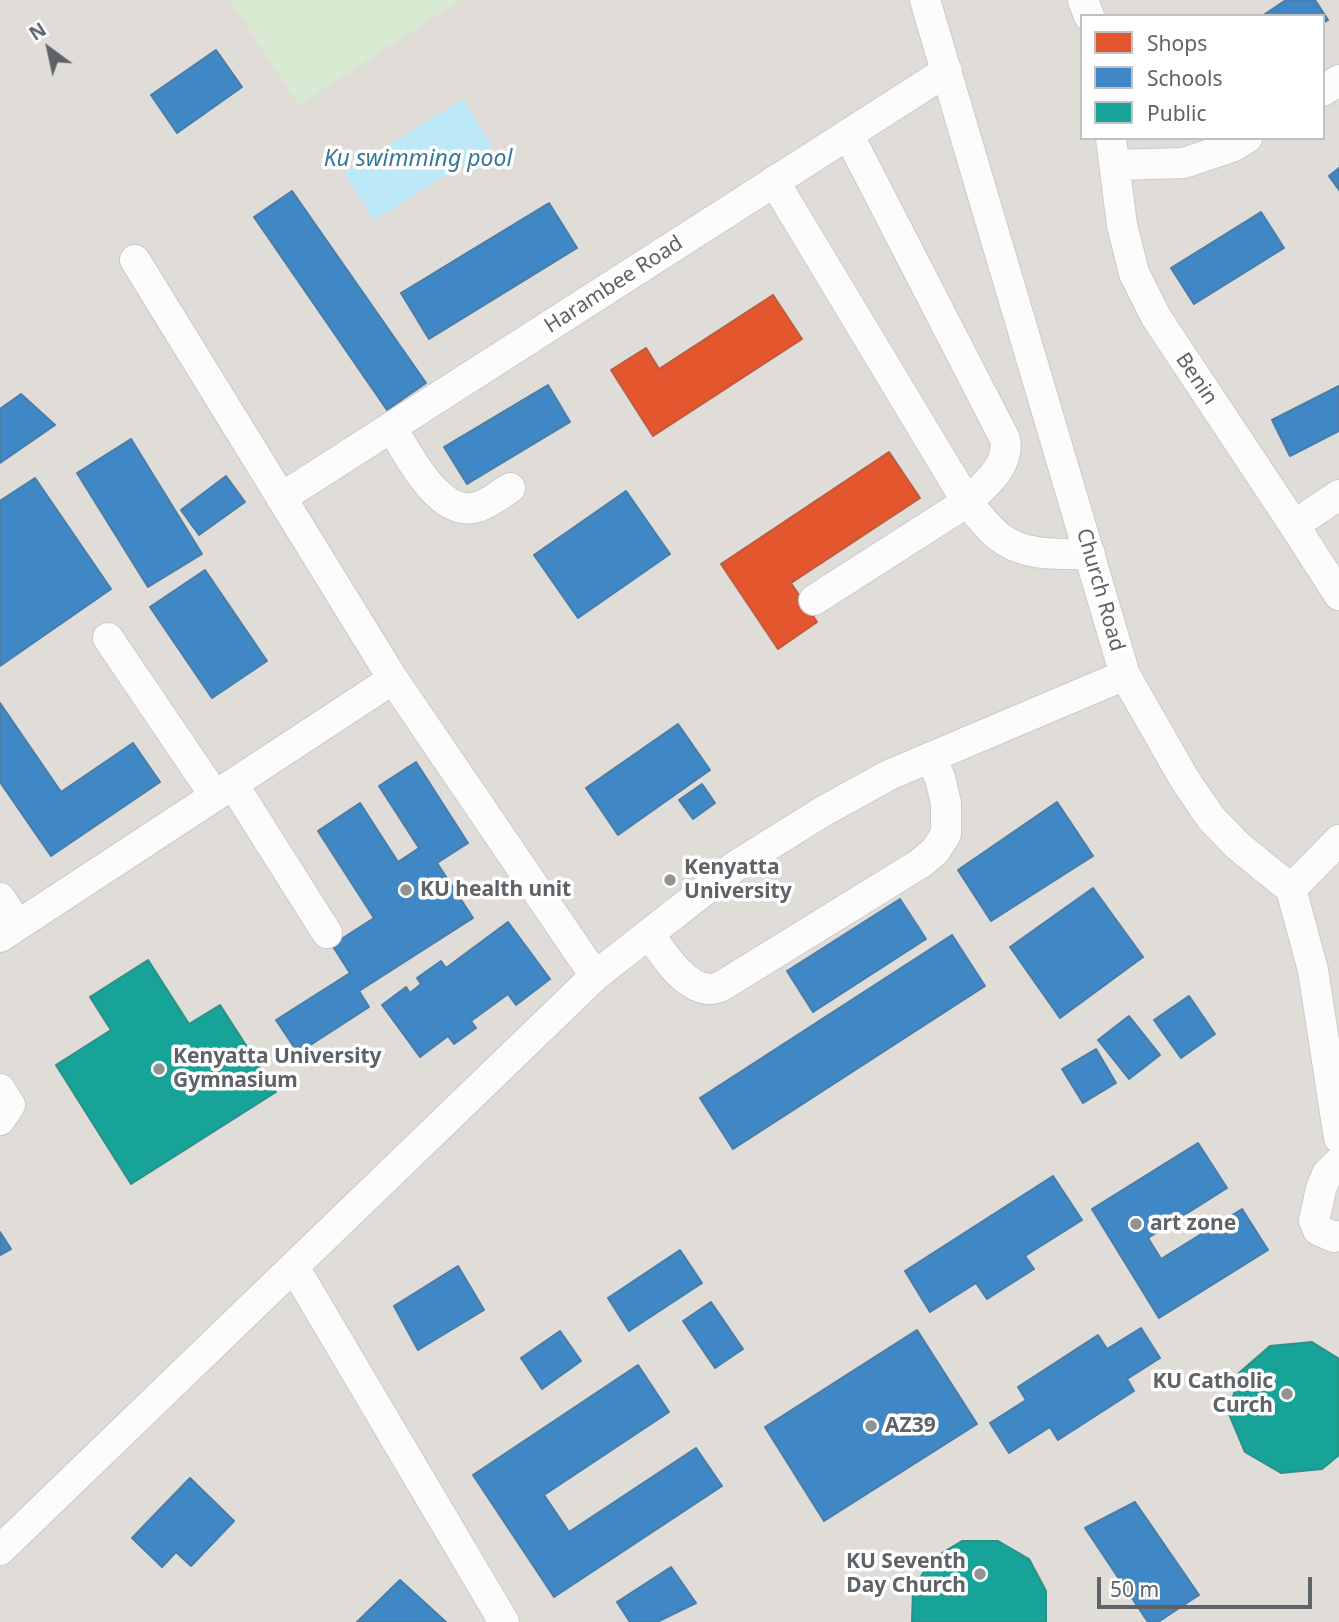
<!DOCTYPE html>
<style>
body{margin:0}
#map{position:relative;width:1339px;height:1622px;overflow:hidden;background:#eeece8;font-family:"Noto Sans",sans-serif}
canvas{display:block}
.legend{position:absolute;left:1080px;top:14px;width:245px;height:126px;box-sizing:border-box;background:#fff;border:2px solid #bfc1c2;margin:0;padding:9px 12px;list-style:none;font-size:21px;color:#5e6367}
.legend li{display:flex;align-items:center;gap:14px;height:35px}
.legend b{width:35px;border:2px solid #bfc1c2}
.north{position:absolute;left:14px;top:14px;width:70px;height:70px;-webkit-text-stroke:5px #fff;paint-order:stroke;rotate:327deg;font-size:19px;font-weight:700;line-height:28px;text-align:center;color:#5e6367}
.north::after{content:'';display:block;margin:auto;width:24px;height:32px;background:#5e6367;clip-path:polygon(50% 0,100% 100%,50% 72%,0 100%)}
.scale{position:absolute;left:1097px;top:1577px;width:215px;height:32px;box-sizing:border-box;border:4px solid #5e6367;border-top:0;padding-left:9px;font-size:21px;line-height:24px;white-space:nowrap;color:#5e6367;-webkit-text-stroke:5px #fff;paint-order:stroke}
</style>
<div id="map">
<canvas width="1339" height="1622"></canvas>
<ul class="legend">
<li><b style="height:19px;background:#e4572e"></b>Shops</li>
<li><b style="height:19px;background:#3f88c5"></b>Schools</li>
<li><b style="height:19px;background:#17a398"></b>Public</li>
</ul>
<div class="north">N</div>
<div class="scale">50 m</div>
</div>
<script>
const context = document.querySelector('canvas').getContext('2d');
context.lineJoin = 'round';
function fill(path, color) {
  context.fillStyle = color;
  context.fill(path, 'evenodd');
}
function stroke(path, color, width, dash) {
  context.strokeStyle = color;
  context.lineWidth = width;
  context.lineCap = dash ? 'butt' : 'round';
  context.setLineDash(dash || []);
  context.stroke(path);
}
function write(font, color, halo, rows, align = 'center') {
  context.font = font + ' "Noto Sans",sans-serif';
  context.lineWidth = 7;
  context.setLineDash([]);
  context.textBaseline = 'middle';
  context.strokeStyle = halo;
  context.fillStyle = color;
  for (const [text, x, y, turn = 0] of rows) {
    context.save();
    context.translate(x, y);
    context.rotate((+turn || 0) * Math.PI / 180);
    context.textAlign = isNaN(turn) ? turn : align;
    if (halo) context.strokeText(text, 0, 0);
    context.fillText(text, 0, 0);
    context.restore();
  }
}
const education = new Path2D(`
 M0,0H1339V1622H0ZM1082,16H1323V138H1082Z`);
const green = new Path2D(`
 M230,0H460L299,105Z`);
const water = new Path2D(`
 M463,99L492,146L374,220L344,173Z`);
const shops = new Path2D(`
 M773,295L802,339L653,436L611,370L646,348L659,369Z
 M889,452L920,498L791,583L817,622L778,649L721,564Z`);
const schools = new Path2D(`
 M1286,0H1315L1328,20L1323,23V16H1262Z
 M216,50L242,87L177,133L151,95Z
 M1339,168V190L1329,176Z
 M292,191L426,383L387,410L254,217Z
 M549,203L577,248L429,339L401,293Z
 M1261,212L1284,248L1194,304L1171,268Z
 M548,385L570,422L467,484L444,447Z
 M1339,386V431L1290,456L1272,420Z
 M21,394L55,425L0,463V409Z
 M131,439L202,554L148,587L77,473Z
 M226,476L245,502L199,535L181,510Z
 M35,478L111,589L0,666V501Z
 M626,491L670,554L578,618L534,555Z
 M205,570L267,661L212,698L150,607Z
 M0,703L61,792L133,743L160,782L51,856L0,782Z
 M678,724L710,770L618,835L586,788Z
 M416,762L468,843L437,863L473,918L359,991L369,1007L298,1053L276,1020L350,973L332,945L374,918L318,831L360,803L398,862L419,848L379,786Z
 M702,784L715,803L693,819L679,800Z
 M1057,802L1093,856L991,921L958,870Z
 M1093,888L1143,957L1060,1018L1010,947Z
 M900,899L926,939L813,1012L787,971Z
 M508,922L550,979L516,1005L508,994L471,1021L476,1028L454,1044L448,1036L420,1057L382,1005L406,987L410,993L421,984L417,978L441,961L446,968Z
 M952,935L985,986L733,1149L700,1098Z
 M1189,996L1215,1034L1181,1058L1154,1020Z
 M1129,1016L1160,1055L1129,1079L1098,1040Z
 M1096,1049L1116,1083L1083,1103L1062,1069Z
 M1198,1143L1227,1188L1148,1238L1161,1259L1242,1209L1268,1250L1159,1318L1092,1209Z
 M1053,1176L1082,1220L1025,1256L1034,1269L987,1299L976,1283L930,1312L905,1271Z
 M0,1232L11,1249L0,1255Z
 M680,1250L702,1283L629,1331L608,1298Z
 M458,1266L484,1310L418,1350L394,1306Z
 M711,1302L743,1349L715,1368L683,1321Z
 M1141,1328L1160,1358L1127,1379L1134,1391L1058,1440L1050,1427L1009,1453L990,1423L1026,1400L1018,1387L1098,1335L1107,1349Z
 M917,1330L977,1424L824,1521L765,1427Z
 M560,1331L581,1361L542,1389L521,1358Z
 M638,1365L669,1412L544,1495L569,1532L696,1448L722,1486L554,1597L473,1475Z
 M190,1478L234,1521L191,1566L176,1552L162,1567L132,1538Z
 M1135,1502L1199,1595L1158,1622H1148L1085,1528Z
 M671,1567L696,1603L657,1622H630L617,1602Z
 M400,1580L446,1622H357Z`);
const public = new Path2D(`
 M148,960L189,1024L220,1005L276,1092L131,1184L56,1065L111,1030L90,997Z
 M1312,1342L1339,1359V1455L1322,1469L1281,1473L1245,1452L1229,1414L1239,1373L1270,1346Z
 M962,1541H998L1029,1559L1046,1591V1622H912L913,1589L932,1559Z`);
const minor = new Path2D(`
 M925,0L1125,675L1185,780L1211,818L1238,846L1291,889L1313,970L1339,1138
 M1083,0L1089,16
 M1323,91L1339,80
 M1111,138L1122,225L1134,273L1156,317L1294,525L1339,595
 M1115,165L1184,163L1234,146L1247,138
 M774,181L967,502C977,513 986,526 998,536C1024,557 1058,554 1090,554
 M135,260L393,679L595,976
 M391,427C408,453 439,519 477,507C489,504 500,494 510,488
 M281,498L947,71
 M1294,525L1339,495
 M814,600L967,502C985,485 1010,466 1005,439L848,134
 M108,638L215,796
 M233,784L327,933
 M1291,889L1339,840
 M0,898L18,925
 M649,934C663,953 683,987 709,989C713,989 716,988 720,987L921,863L935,851L946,834V803L940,778L931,757
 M0,937L393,679
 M0,1089L10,1105L0,1120
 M1339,1162L1327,1174L1321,1189L1314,1221L1318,1230L1334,1237L1339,1236
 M294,1267L504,1622
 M0,1550L595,976L737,865L822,812L889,775L1125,675`);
const markers = [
 [670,880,7,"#909394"],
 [406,890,7,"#909394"],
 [159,1069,7,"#909394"],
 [1136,1224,7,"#909394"],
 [1287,1394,7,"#909394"],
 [871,1426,7,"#909394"],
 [980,1574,7,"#909394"]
];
const streetNames = [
 ["Harambee Road",614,285,-33],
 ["Benin",1196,379,56],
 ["Church Road",1100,590,74]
];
const poiNames = [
 ["Kenyatta",684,868],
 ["University",684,892],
 ["KU health unit",420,890],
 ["Kenyatta University",173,1057],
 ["Gymnasium",173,1081],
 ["art zone",1150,1224],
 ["KU Catholic",1273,1382,"right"],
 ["Curch",1273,1406,"right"],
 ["AZ39",885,1426],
 ["KU Seventh",966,1562,"right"],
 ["Day Church",966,1586,"right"]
];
const waterNames = [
 ["Ku swimming pool",418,159]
];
fill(education, '#e0dcd8');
fill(green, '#d9ead3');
fill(water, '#bde8f8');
fill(shops, '#e4572e');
stroke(shops, '#bc5b3f', 2);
fill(schools, '#3f88c5');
stroke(schools, '#487da9', 2);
fill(public, '#17a398');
stroke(public, '#2c9089', 2);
stroke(minor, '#cacbca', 32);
stroke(minor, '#fcfcfc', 30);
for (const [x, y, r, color] of markers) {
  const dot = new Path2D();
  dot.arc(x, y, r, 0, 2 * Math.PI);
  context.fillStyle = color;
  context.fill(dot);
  stroke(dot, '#fff', 2.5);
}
write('21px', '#5e6367', '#fff', streetNames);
write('bold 21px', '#5e6367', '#fff', poiNames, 'left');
write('italic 23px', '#37779a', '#fff', waterNames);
</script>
